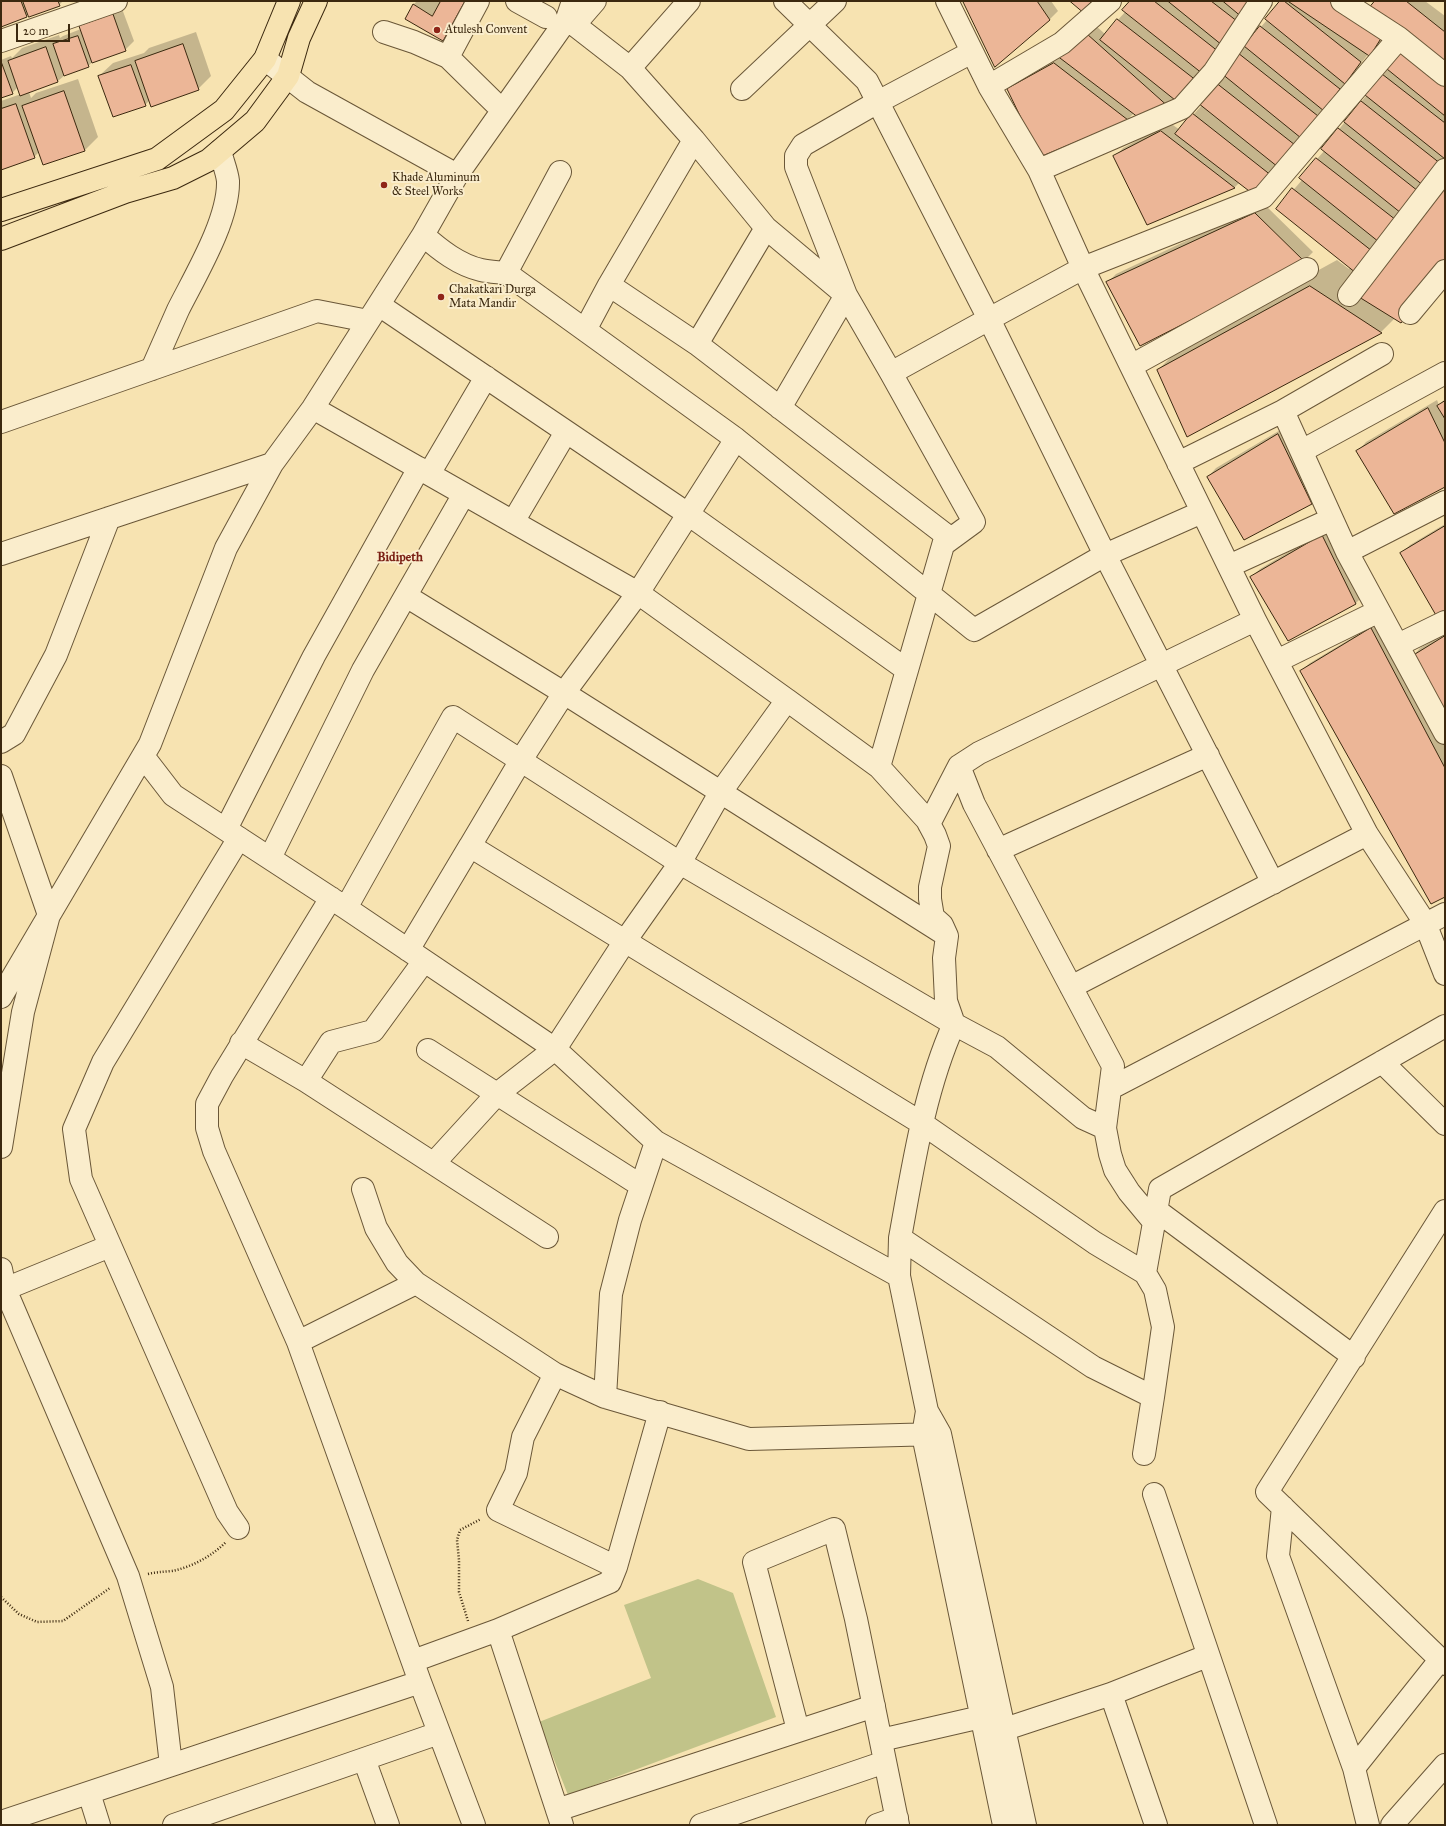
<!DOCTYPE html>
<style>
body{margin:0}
#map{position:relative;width:1446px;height:1826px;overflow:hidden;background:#f7e3b1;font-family:"IM FELL Great Primer",serif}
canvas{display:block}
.frame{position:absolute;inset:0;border:2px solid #3b280f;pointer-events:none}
.scale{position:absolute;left:16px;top:24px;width:54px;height:18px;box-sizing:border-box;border:2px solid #3b280f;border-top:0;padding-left:5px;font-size:12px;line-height:14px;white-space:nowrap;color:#3b280f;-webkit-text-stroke:3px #faedcc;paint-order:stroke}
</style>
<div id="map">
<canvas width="1446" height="1826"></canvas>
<div class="frame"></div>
<div class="scale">20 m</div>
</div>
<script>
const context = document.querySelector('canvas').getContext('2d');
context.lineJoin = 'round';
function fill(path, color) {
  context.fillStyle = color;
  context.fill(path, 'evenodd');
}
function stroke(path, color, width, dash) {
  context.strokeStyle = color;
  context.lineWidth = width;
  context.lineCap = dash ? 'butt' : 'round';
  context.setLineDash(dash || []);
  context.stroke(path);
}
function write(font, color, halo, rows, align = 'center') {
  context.font = font + ' "IM FELL Great Primer",serif';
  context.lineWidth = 4;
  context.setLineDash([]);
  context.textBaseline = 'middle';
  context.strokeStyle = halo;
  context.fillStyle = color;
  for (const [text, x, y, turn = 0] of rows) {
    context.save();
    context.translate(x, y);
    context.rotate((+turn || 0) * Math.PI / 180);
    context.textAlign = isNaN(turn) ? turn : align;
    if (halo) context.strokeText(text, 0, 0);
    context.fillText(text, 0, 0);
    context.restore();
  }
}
const green = new Path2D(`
 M698,1579L733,1593L776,1717L568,1795L539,1722L651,1678L624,1605Z`);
const shadow = new Path2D(`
 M1,1H63L59,5L29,14L26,16L1,26Z
 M417,1H470L456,26L443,39L413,5Z
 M964,1H1051L1058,11L1049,20Z
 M1131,1H1262L1180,102L1134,113L1128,119L1040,156L1008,89L1016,80L1096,26L1105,34L1126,11Z
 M1281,1H1359L1377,13L1376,1H1425L1445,16V160L1395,318L1381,332L1187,436L1158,370L1184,344L1337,260L1349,269L1350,267L1277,209L1302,180L1300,178L1325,150L1323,149L1404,49L1392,23L1379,46L1370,54L1369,53L1332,101L1253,193L1240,182L1235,187L1147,224L1115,157L1123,148L1170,123L1180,130L1202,105L1238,53L1267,20Z
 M121,6L134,41L125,50L94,61L88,66L65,75L58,81L29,92L31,98L36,93L78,79L98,137L85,150L43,164L39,152L34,157L1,168V101L21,94L18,87L12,93L1,97V60L11,56L12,58L22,48L59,35L60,38L63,36L81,29L80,26L89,18Z
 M196,32L211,76L198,89L150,100L145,105L99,76L113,63L144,53L149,48Z
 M1264,204L1313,252L1304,261L1107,283L1116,274Z
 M1445,399V486L1358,451L1366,442L1437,400L1439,405Z
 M1287,426L1320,494L1312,503L1244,539L1208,477L1216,468Z
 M1445,524V612L1401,554L1410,545Z
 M1330,527L1364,595L1356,603L1252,577L1260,569Z
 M1380,621L1445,744V896L1301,671L1310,663Z
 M1445,634V713L1412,657L1420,648Z`);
const building = new Path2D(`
 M1,1H21L27,17L1,27Z
 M23,1H58L60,6L29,17Z
 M441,1H465L443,41L405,19L413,4L432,16Z
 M963,1H1037L1050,20L995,67Z
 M1070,1H1092L1082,11Z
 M1130,1H1154L1219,52L1203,74L1122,10Z
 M1168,1H1211L1242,25L1225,47Z
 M1223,1H1261L1246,20Z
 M1280,1H1284L1361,62L1345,84L1265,19Z
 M1288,1H1337L1385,32L1370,56Z
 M1375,1H1406L1445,32V67L1370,7Z
 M113,14L126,51L92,63L79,26Z
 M1117,19L1197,81L1180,104L1100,40Z
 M1260,26L1340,89L1324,111L1244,46Z
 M1087,34L1171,109L1143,121L1056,55Z
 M78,36L89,67L64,76L53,44Z
 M183,44L199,90L151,107L135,61Z
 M46,47L58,82L20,96L8,61Z
 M1404,49L1445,81V116L1387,69Z
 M1238,53L1318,116L1301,138L1221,73Z
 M1054,63L1128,120L1040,157L1007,89Z
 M2,64L13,94L1,98V65Z
 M131,65L146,106L113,117L98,76Z
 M1382,74L1445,123V159L1365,95Z
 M1215,82L1295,145L1278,167L1198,103Z
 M64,91L85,151L43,165L22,106Z
 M1361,101L1441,164L1424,186L1344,122Z
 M16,104L35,158L1,170V109Z
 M1192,113L1272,176L1253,194L1175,134Z
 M1338,128L1418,191L1401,213L1321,149Z
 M1161,131L1235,188L1147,225L1113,156Z
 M1316,158L1396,220L1379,242L1299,178Z
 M1445,184V269L1401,323L1359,297Z
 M1292,188L1372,251L1356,273L1276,209Z
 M1255,213L1305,262L1140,346L1106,282Z
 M1310,286L1382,333L1187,437L1157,370Z
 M1445,401V419L1437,406Z
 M1428,408L1445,443V487L1394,514L1356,451Z
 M1278,434L1312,504L1244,540L1207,477Z
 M1445,526V613L1437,617L1400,553Z
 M1322,535L1356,604L1288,641L1250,577Z
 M1371,628L1445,768V897L1431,904L1300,671Z
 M1445,636V715L1411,657Z`);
const path = new Path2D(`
 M148,1574C156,1572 163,1572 172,1571C192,1567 212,1556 226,1542
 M1,1597L19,1614L37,1622L63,1621L110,1588
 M468,1621L459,1592V1560L457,1540L460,1530L481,1519`);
const minor = new Path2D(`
 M517,1L546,17
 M785,1L867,81L989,319L1083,268L1263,197L1399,38L1342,1
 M947,1L989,86L1062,43L1110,1
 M567,19L573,1
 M575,24L595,1
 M384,32L414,42L448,57L502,110
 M1399,38L1445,75
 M1,41L116,1
 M448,57L478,1
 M265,59L307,92L457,175L567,19L630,68L689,1
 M989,86L1039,170L1083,268L1255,620
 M742,89L835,1
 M1039,170L1182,108L1214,72L1261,1
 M766,228L846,295L891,373L974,522L944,544
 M423,235C440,250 459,265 481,270C489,272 498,272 506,273L736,439L638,593L564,693L521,760L470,846L923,1124L1095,1243L1145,1273
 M506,273L560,172
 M609,285L697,344L766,228L694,140
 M1349,295L1445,170
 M379,305L688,514L907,670
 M1410,313L1445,271
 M585,330L609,285L694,140L630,68
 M697,344L946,535L879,767
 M1131,366L1307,269
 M152,369C161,349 169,330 178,310C195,276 229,220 228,181C227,171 222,160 220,151
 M313,408L638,593L787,700
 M780,408L846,295L796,167V156L803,145L876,103L972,52
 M1283,411L1303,455
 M1,422L317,311L368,321
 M736,439L974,630L1105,555L989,319L891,373
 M1178,463L1283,411L1382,354
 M429,474L486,377
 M1445,502L1347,552L1445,733
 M1202,512L1105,555L1273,883
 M1332,519L1303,455L1309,447L1445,373
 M513,522L566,432
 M1,554L272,464L313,408L423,235L457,175
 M1229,566L1332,519L1347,552
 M406,596L564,693L943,933
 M1398,645L1445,622
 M1277,661L1379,611
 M1,742L14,734L56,655L109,518
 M143,756L173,795L346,908L555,1049L656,1142L899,1276L927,1411L940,1434L1025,1825
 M1,776L49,915L23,1012L1,1147
 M929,824L959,766
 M226,829L314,656L419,468
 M998,850L1208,755
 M270,858L363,670L464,494
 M331,898L222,1076L207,1104V1128L214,1151L298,1342L420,1682L474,1825
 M346,908L453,717L680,863L954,1024L997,1047L1083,1118L1105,1128
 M408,950L470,846
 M424,961L373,1031L331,1042L306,1081L547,1237
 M1071,987L1367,834
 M1,997L150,744L226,548L272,464
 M241,1043L306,1081
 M428,1050L497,1094L434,1163
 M1382,1062L1445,1124
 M1111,1088L1445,914
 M640,1185L497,1094L555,1049L625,941L680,863L720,793L787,700L879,767L927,820L935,835L939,846L930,887V899L933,917L942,925L947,936L944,958L946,1001L954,1024C924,1091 913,1167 900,1238
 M363,1189L376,1228L397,1263L416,1283
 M1156,1210L1354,1357
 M1445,1211L1267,1492L1445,1664
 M1154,1222L1129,1192L1115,1170L1110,1154L1105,1128L1113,1066L974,804L959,766L979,753L1255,620L1367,834L1425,923L1445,974
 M1,1269L5,1289L128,1576L162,1687L171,1765
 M899,1276L900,1238L1093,1367L1153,1397L1163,1327L1155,1290L1145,1273L1160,1189L1445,1026
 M5,1289L110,1246
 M298,1342L416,1283L555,1374L605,1397L611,1294L630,1220L656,1142
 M605,1397L749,1439L938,1434
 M927,1411L923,1435L1004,1825
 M1144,1454L1153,1397
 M1154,1494L1266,1825
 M1283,1507L1278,1556L1354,1768L1368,1825
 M238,1528L227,1512L81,1179L74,1129L103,1062L239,838
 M616,1567L660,1412
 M498,1630L610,1582L616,1567L498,1510L516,1473L523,1437L555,1374
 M413,1661L498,1630L562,1825
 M1111,1694L1156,1825
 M798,1730L754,1562L834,1529L856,1619L898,1825
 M990,1734L1111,1694L1207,1656
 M881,1740L981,1717
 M364,1759L388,1825
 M1354,1768L1440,1660
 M89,1793L99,1825
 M557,1810L874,1706
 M1,1822L420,1682
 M174,1825L439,1733
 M701,1825L885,1762
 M877,1825L897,1818
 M1392,1825L1445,1765`);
const major = new Path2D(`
 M1,210L157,159L224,110L265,59L289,1
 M1,239L125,192L173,178L209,160L255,121L288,76L299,38L316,1`);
const markers = [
 [437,30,4,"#8f2418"],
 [384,185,4,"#8f2418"],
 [441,297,4,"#8f2418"]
];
const poiNames = [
 ["Atulesh Convent",445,30],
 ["Khade Aluminum",392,178],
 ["& Steel Works",392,192],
 ["Chakatkari Durga",449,290],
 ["Mata Mandir",449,304]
];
const neighbourhoodNames = [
 ["Bidipeth",400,558]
];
fill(green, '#c1c389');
fill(shadow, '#0003');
fill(building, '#ecb697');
stroke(building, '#3b280f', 1);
stroke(minor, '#6a5738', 24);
stroke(major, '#3b280f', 24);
stroke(path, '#3b280f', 2.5, [1, 2]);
stroke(minor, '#faedcc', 22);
stroke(major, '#f7e3b1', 22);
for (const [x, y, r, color] of markers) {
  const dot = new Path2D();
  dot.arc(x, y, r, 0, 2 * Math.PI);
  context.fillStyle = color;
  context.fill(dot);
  stroke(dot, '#faedcc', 1.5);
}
write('12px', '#3b280f', '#faedcc', poiNames, 'left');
write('bold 13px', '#7a1f14', '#faedcc', neighbourhoodNames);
</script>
